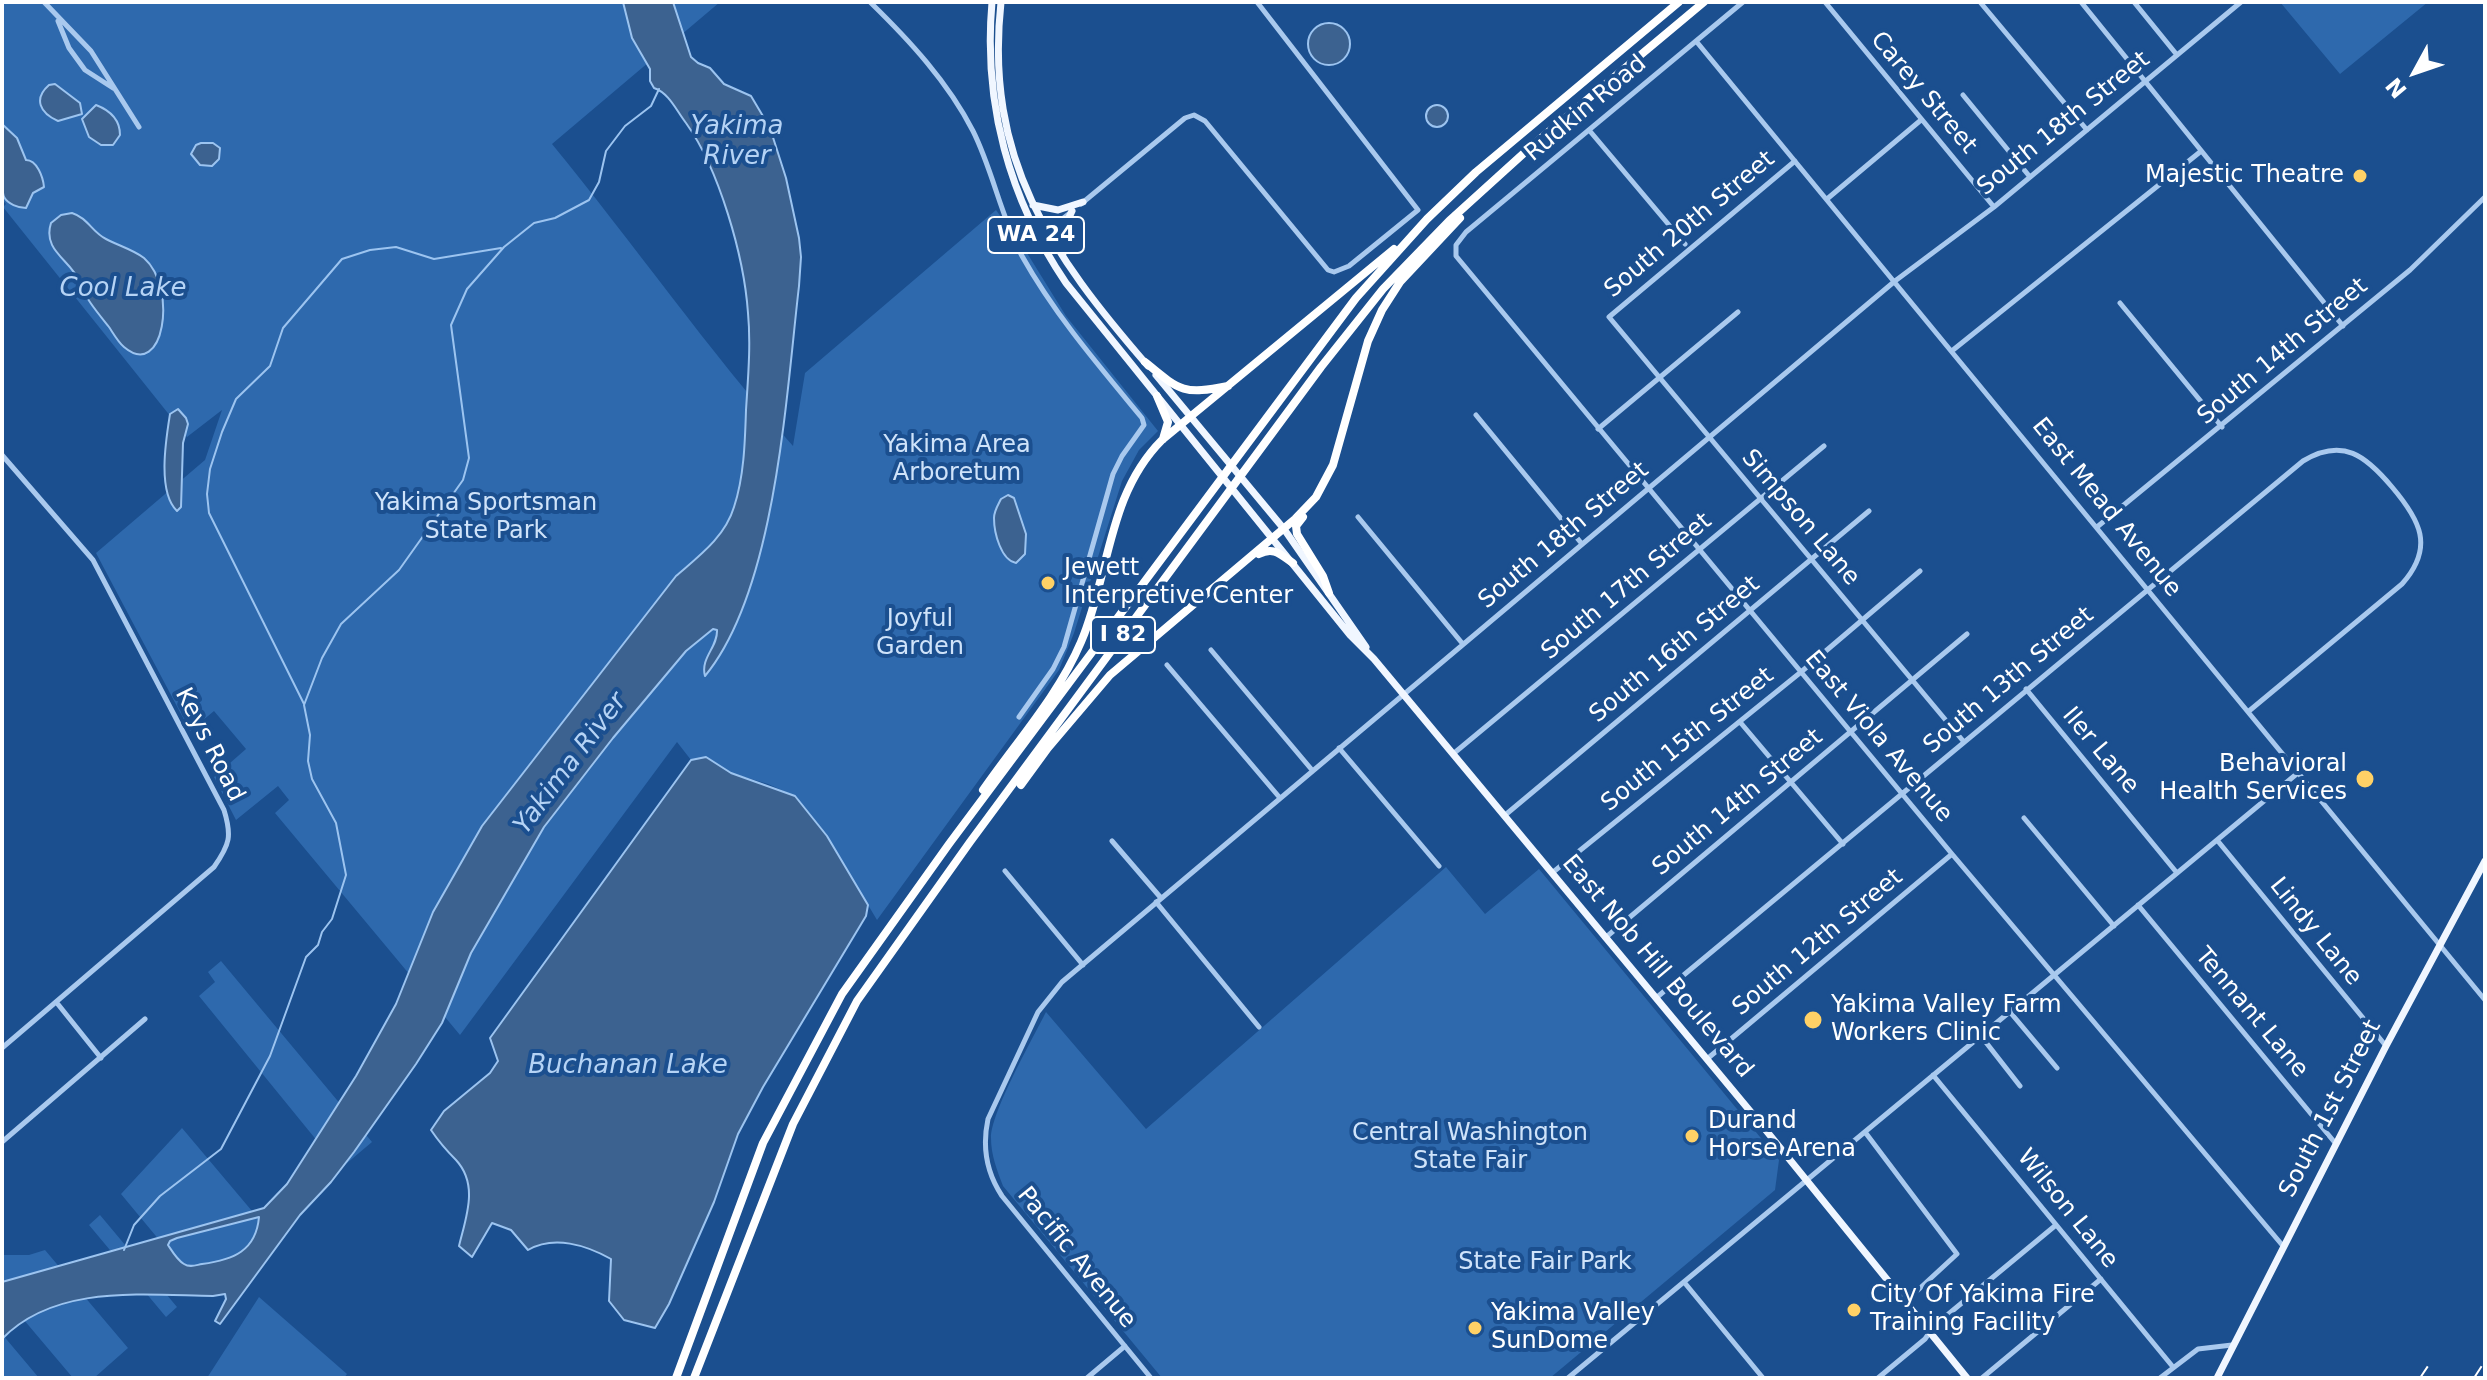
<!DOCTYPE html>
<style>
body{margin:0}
#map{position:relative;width:2487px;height:1380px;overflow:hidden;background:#1b4f8f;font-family:"DejaVu Sans",sans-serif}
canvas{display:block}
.frame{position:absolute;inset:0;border:4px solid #fff;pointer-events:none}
.north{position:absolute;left:2375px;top:32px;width:80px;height:80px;-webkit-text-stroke:6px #1b4f8f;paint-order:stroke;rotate:230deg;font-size:22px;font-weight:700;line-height:32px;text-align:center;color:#fff}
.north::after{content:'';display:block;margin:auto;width:28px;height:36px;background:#fff;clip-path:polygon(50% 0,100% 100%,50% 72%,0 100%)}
</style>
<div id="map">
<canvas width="2487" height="1380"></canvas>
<div class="frame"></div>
<div class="north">N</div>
</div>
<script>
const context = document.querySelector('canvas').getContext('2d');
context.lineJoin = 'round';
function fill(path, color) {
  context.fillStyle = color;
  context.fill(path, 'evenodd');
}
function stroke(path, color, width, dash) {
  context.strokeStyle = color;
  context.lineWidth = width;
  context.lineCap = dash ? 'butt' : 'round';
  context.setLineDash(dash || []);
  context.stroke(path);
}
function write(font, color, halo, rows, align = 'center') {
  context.font = font + ' "DejaVu Sans",sans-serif';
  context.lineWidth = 8;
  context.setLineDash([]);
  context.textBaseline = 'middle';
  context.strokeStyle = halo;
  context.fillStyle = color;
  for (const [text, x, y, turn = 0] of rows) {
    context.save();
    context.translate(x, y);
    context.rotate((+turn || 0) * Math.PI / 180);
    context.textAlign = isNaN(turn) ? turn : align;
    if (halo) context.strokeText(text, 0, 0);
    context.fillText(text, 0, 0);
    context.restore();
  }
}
const green = new Path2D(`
 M2,2H720L552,144C634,244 708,350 793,446L805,373L996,210L1027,253L1066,316L1158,431L1139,450L1122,481L1074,633L1059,670L877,920L827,836L795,796L768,784L731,773L706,757L691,760L677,742L460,1035L275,813L289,800L278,786L236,820L214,777L246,749L214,711L190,731L96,553L205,460L222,410L187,437L3,207L6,204L2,199Z
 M2280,2H2428L2340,74Z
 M1446,867L1485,914L1539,869L1779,1160L1775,1190L1550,1378H1162L1003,1186C997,1170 991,1155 991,1138C991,1112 1033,1038 1046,1012L1146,1129Z
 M221,961L372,1142L340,1169L199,996L215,982L208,972Z
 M182,1128L268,1230L199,1288L121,1194Z
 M100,1215L177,1307L166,1317L89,1225Z
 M45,1250L128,1348L94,1378H73L2,1294V1255H29Z
 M259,1297L347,1374L344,1378H207Z
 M2,1334L39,1378H4L2,1376Z`);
const water = new Path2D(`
 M623,2H673L691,57L698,63L710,68L724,84L751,96L770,128L786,178L799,238L801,257L799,286C786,396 776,590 705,676C700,658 718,647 717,630L713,629L686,651L613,738L544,827L471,953L442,1023L416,1064L354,1152L331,1182L300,1215L220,1324L215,1321L226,1299L225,1294L213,1296C143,1295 55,1284 2,1339V1282L264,1208L287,1184L356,1076L396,1004L433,912L482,826L676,576C699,556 725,537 734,507C744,477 745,442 746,410C748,378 751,345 748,313C744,256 719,169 686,123C676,110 669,93 654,88L650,81V69L632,38ZM259,1217C256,1251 233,1260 202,1264C196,1265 190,1268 184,1264C177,1260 172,1251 168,1245L170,1241L177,1238Z
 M1308 44a21 21 0 1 1 42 0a21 21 0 1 1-42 0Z
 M55,84L80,103L82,114L58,121C40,113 33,99 49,85Z
 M1426 116a11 11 0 1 1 22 0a11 11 0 1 1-22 0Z
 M96,105C109,110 120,119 120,135L113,145H101L89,137L82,119Z
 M2,124L17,138L26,160C37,160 43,177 44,187L33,193L26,208C18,208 8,204 4,197C0,187 2,138 2,124Z
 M201,143H213L220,148L219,159L212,166L200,165L191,154L196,145Z
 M72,213C88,218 92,232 106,239C117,245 134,250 144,258C178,288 164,381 124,347C118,342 113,333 109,327C97,312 85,298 79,281C71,260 42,251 51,223L61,215Z
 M178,409L186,418L188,424L183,443L181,507L177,511C157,492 166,439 170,414Z
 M1008,495L1014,498L1026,534L1025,554L1016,563C1001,560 994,533 994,518C994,511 998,505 1001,499Z
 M706,757L731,773L795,796L827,836L868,905L866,916L763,1087L738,1134L714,1202L669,1304L655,1328L624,1320L609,1301L611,1259C586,1245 554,1235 528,1250L511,1230L492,1223L472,1257L459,1246C466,1217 479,1185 456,1160C446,1150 439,1142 431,1130L444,1111L490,1073L498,1061L490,1038L691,760Z`);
const stream = new Path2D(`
 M304,704L209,513L207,494L210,469L222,432L236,399L270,366L283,328L342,259L370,250L396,247L434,259L501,248
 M124,1250L134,1225L160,1196L221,1149L270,1056L306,957L318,945L322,932L332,919L346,875L336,823L312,779L308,761L310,735L304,705L322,658L341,624L399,570L463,480L469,458L451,325L467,289L504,247L534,223L555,218L589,200L599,182L606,151L625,126L651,106L659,89`);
const minor = new Path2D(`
 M44,2L91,51L139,127
 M870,2C909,40 948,82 973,131C993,171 1001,217 1022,256C1055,315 1099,366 1142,418L1144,425L1122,456L1113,474L1064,647L1053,669L1019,717
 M1743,2L1466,232L1456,245V256L1952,854L2283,1246
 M1825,2L1994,207
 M1980,2L2087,130
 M2081,2L2343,326
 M2134,2L2177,55
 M58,21L69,48L85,70L113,88
 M1696,41L2485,1000
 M1963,95L2030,177
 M1589,130L1685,244
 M1795,161L1609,317L1964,742
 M1827,199L1921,120
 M1081,204L1185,118L1194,115L1205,121L1328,270L1334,272L1349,266L1418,210L1257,2
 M1020,252L1070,213
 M2120,303L2222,427
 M1953,350L2200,152
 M1476,415L1582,544
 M1598,429L1738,312
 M2,455L93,560L224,810C232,836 230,844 214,867L2,1048
 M1358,517L1462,643
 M2097,527L2410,270L2485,197
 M1211,650L1312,770
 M1167,665L1280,798
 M2026,689L2177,873
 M1740,722L1843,844
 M1339,748L1439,866
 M1453,754L1824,446
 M1504,816L1869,511
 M2024,818L2114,926
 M2217,840L2386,1046
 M1112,841L1161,898
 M1005,871L1083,965
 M1552,873L1801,672L1920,571
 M1156,902L1259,1027
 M2138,905L2336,1144
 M1605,938L1967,634
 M1656,998L2303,461C2343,437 2366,456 2392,487C2420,520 2435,547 2402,584L2249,711
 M57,1003L101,1058
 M2010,1012L2057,1068
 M1981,1036L2020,1086
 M1707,1059L1952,854
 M1933,1075L2173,1367
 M1865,1132L1957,1254L1905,1302
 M2,1142L145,1019
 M1684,1282L1763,1378
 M1087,1378L1125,1346
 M1151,1378L1002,1196C986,1172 982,1147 988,1119L1038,1012L1062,982L1895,281L1994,207L2241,2
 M1568,1378L2299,772
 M1878,1378L1925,1339L1934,1326L2056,1225
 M1982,1378L2101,1279
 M2160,1378L2198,1349L2232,1345`);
const major = new Path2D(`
 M992,2C983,103 1009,199 1066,283L1350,635L1374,659L1760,1123L1967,1378
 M1001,2C984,159 1051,254 1148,366
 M1033,205L1058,210L1083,202
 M1063,253L1060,237L1072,211
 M1156,375L1284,529L1366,647
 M2217,1378L2386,1046L2485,861`);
const highway = new Path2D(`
 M1145,362C1180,391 1183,395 1228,386
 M1157,396L1168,422L1163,439
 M1303,517L1296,526L1297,534L1323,576L1329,593
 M1259,554C1274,546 1281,555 1293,563
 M1021,785L1048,748L1110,675L1295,519L1316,497L1333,465L1368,341L1382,310L1400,282L1460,218
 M983,790C1017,741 1058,696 1081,642C1110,574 1107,495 1162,440L1394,249
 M676,1378L763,1143L842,994L949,844L1356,298L1427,219L1476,172L1679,2
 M694,1378L793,1124L857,1001L970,842L1321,367L1383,289L1449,221L1534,144L1704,2`);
const rail = new Path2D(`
 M2420,1378L2428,1366
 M2474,1378L2485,1361`);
const markers = [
 [2360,176,8,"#ffd166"],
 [1048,583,8,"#ffd166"],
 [2365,779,10,"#ffd166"],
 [1813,1020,10,"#ffd166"],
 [1692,1136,8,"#ffd166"],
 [1854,1310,8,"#ffd166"],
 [1475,1328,8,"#ffd166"]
];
const shields = [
 [1036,235,96],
 [1123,635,64]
];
const shieldNames = [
 ["WA 24",1036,235],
 ["I 82",1123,635]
];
const streetNames = [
 ["Carey Street",1923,93,50],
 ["Rudkin Road",1586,109,-40],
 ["South 18th Street",2064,124,-39],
 ["South 20th Street",1690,225,-40],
 ["South 14th Street",2283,352,-40],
 ["East Mead Avenue",2106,508,51],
 ["Simpson Lane",1800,518,50],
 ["South 18th Street",1564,536,-40],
 ["South 17th Street",1627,587,-40],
 ["South 16th Street",1675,650,-40],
 ["South 13th Street",2009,681,-40],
 ["East Viola Avenue",1878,737,50],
 ["South 15th Street",1688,740,-39],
 ["Keys Road",209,745,63],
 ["Iler Lane",2100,751,50],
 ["South 14th Street",1738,803,-40],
 ["Lindy Lane",2315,932,51],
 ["South 12th Street",1818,943,-40],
 ["East Nob Hill Boulevard",1657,967,50],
 ["Tennant Lane",2251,1013,50],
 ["South 1st Street",2331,1109,-63],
 ["Wilson Lane",2067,1209,51],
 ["Pacific Avenue",1076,1258,51]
];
const poiNames = [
 ["Majestic Theatre",2344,176,"right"],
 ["Jewett",1064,569],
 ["Interpretive Center",1064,597],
 ["Behavioral",2347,765,"right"],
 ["Health Services",2347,793,"right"],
 ["Yakima Valley Farm",1831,1006],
 ["Workers Clinic",1831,1034],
 ["Durand",1708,1122],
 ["Horse Arena",1708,1150],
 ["City Of Yakima Fire",1870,1296],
 ["Training Facility",1870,1324],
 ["Yakima Valley",1491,1314],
 ["SunDome",1491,1342]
];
const parkNames = [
 ["Yakima Area",957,446],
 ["Arboretum",957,474],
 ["Yakima Sportsman",486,504],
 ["State Park",486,532],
 ["Joyful",920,620],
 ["Garden",920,648],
 ["Central Washington",1470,1134],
 ["State Fair",1470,1162],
 ["State Fair Park",1545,1263]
];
const waterNames = [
 ["Yakima",737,127],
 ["River",737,157],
 ["Cool Lake",123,289],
 ["Yakima River",571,764,-53],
 ["Buchanan Lake",628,1066]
];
fill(green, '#2e69ad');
fill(water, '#3c6290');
stroke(water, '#9cc4f0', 2);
stroke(stream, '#9cc4f0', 2);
stroke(minor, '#a9c9ee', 5);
stroke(major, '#f0f6ff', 7);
stroke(highway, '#fff', 8);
stroke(rail, '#fff', 2, [14, 6]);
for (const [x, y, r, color] of markers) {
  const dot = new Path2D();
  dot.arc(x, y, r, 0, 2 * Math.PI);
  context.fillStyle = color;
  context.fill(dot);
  stroke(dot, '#1b4f8f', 3);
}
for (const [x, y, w] of shields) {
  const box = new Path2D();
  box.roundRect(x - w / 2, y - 18, w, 36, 6);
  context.fillStyle = '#1b4f8f';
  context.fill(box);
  stroke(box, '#fff', 2);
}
write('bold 22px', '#fff', null, shieldNames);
write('24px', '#fff', '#1b4f8f', streetNames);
write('24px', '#fff', '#1b4f8f', poiNames, 'left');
write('24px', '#cfe3fa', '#1b4f8f', parkNames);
write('italic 26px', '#b5d3f5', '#1b4f8f', waterNames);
</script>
